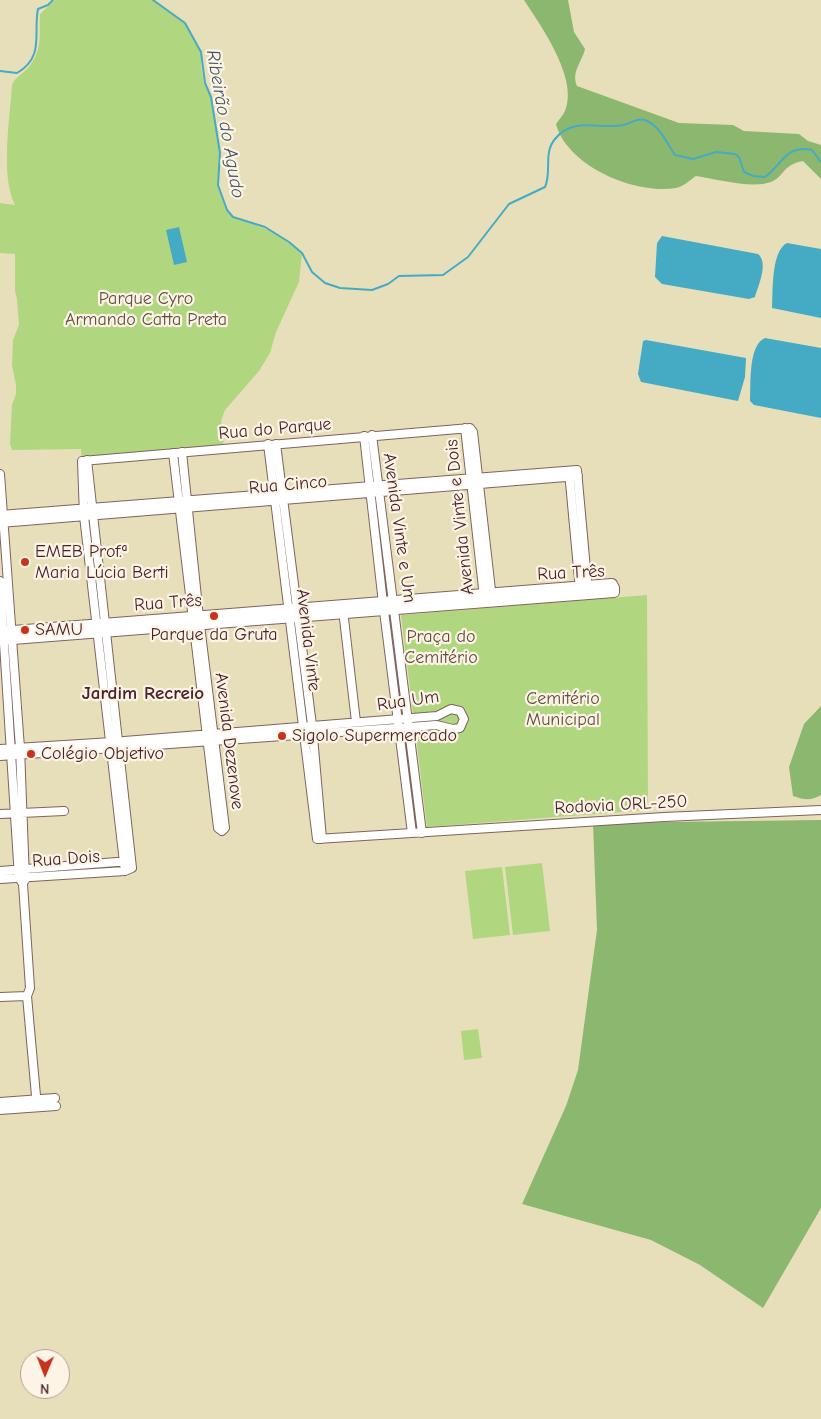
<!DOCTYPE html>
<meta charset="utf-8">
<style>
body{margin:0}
#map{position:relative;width:821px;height:1419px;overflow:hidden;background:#e7dfba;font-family:"Comic Neue",sans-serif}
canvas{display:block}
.north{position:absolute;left:20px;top:1349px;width:50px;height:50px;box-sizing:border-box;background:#fcf5e5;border:1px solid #b59f9b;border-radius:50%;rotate:181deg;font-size:14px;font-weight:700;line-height:20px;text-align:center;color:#4a1f2b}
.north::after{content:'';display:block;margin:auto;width:18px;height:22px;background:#c8321e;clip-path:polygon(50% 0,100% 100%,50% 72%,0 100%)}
</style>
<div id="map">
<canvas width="821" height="1419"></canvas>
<div class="north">N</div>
</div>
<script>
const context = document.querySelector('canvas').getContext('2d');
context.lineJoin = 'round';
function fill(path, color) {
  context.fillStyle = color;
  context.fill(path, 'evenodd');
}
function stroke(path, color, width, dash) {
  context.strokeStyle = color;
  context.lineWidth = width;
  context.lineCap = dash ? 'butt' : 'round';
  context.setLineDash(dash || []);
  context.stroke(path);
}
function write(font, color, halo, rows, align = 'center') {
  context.font = font + ' "Comic Neue",sans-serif';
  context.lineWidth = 4.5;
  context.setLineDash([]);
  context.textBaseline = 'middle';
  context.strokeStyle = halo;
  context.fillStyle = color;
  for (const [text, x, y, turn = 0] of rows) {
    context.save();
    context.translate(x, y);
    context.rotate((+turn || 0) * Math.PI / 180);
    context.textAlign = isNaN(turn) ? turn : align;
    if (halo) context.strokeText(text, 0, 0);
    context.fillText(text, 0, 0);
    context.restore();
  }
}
const green = new Path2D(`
 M55,0H153L185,23L201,53V65L204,84L211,97L220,153L218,185L226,210L233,217L274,232L302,253L299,282L276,332L270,353L259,371L225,410L221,421L224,448L82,461L81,449L12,450L10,444L12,405L16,394V385L12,365L13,340L19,325L17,299L15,291V254L0,253V203L15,205C0,174 10,120 12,85C16,76 22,75 28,68C43,50 39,35 40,14Z
 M647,595L648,810L427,827L401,615Z
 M542,863L550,931L513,935L505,867Z
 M502,867L510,935L473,939L465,871Z
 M478,1029L482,1058L464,1060L461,1031Z`);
const forest = new Path2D(`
 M524,0H568L574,32L585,49C582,62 571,72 577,86L679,123L733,125L744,131L799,134L808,141L821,145V179L803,161C782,165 784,177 771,182C752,189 716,179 696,176C690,180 683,187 676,188C635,195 567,166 556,124C559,120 563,115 565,111C579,79 541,26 524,0Z
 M821,706V795C810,801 805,800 793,796L789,767L804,724Z
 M821,820V1208L763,1308L700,1265L651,1240L522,1204L566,1106L578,1070L597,930L593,823Z`);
const water = new Path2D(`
 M179,227L187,262L174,265L166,230Z
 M662,236L758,254C769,263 758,286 755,297L749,299L662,284L655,277L657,243Z
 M787,243L821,249V318L772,308C773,291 771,251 787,243Z
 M765,338L821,348V418L754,405L750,401C751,384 748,345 765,338Z
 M646,340L746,358L745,377L738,401L641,382L638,374L643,341Z`);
const stream = new Path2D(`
 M153,0L185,23L201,52L205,83L211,97L220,153L218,185L227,210L233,217L265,227L289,242L302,253L312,272L325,283L340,288L372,290L388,284L399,276L443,275L468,257L509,204L545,187C552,172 543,153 555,139C574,116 599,130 623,125C630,124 637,117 645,120C659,125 667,143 675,155L693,159L716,152L735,154L739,157L744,172L753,176L765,177C782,165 786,144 812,150L821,162
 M0,71L17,73C45,57 33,33 38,9L48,5L53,0`);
const minor = new Path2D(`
 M465,428L484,597
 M372,435L422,833
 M364,436L383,603L412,833
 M268,444L317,839L664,817L821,810
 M276,444L312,725L322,839
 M173,453L218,828L222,831L225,828L199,617L182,452
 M569,472L580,590
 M0,474L20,748L25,880
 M0,515L577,470L588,591
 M0,523L578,476
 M0,581L19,878L23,884L30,988L27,996L37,1107
 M343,610L356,722
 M0,749L112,742L437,716L451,709L460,711L464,719L460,728L453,729L436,725L410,727L0,756
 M0,814L64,811
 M0,871L130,861
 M125,871L84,516L82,461L470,428L473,432L492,599
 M0,879L125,871L132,868L87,460
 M0,997L27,996
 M0,1102L55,1098
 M0,1110L56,1106`);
const tertiary = new Path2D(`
 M0,632L612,584L614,588V592L576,595L0,640`);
const markers = [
 [25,562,5,"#c8321e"],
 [214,616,5,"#c8321e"],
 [25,630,5,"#c8321e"],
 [282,736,5,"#c8321e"],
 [31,754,5,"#c8321e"]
];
const parkNames = [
 ["Parque Cyro",146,299],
 ["Armando Catta Preta",146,320],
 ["Praça do",441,637],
 ["Cemitério",441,658],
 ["Cemitério",563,699],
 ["Municipal",563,720]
];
const streetNames = [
 ["Rua do Parque",275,429,-5],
 ["Rua Cinco",288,485,-5],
 ["Avenida Vinte e Dois",460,517,-96],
 ["Avenida Vinte e Um",399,528,82],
 ["Rua Três",571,573,-3],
 ["Rua Três",168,603,-4],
 ["Avenida Vinte",308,640,83],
 ["Rua Um",408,701,-8],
 ["Avenida Dezenove",229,741,83],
 ["Rodovia ORL-250",621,805,-3],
 ["Rua Dois",66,859,-4]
];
const poiNames = [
 ["EMEB Prof.ª",35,552],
 ["Maria Lúcia Berti",35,573],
 ["SAMU",35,630],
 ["Parque da Gruta",214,635,"center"],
 ["Sigolo Supermercado",292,736],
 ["Colégio Objetivo",41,754]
];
const waterNames = [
 ["Ribeirão do Agudo",225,124,80]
];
const neighbourhoodNames = [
 ["Jardim Recreio",143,694]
];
fill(green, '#b0d680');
fill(forest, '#8cb76e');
fill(water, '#45abc4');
stroke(stream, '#45abc4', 2);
stroke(minor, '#81625d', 10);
stroke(tertiary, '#81625d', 12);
stroke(minor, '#fff', 8);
stroke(tertiary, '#fff', 10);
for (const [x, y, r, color] of markers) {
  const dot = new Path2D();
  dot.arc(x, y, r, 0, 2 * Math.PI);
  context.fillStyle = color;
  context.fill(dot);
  stroke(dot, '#fcf5e5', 2);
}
write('18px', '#644d40', '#fcf5e5', parkNames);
write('18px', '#4a1f2b', '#fcf5e5', streetNames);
write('18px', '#4a1f2b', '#fcf5e5', poiNames, 'left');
write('italic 19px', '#485768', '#fcf5e5', waterNames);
write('bold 19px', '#4a1f2b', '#fcf5e5', neighbourhoodNames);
</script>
